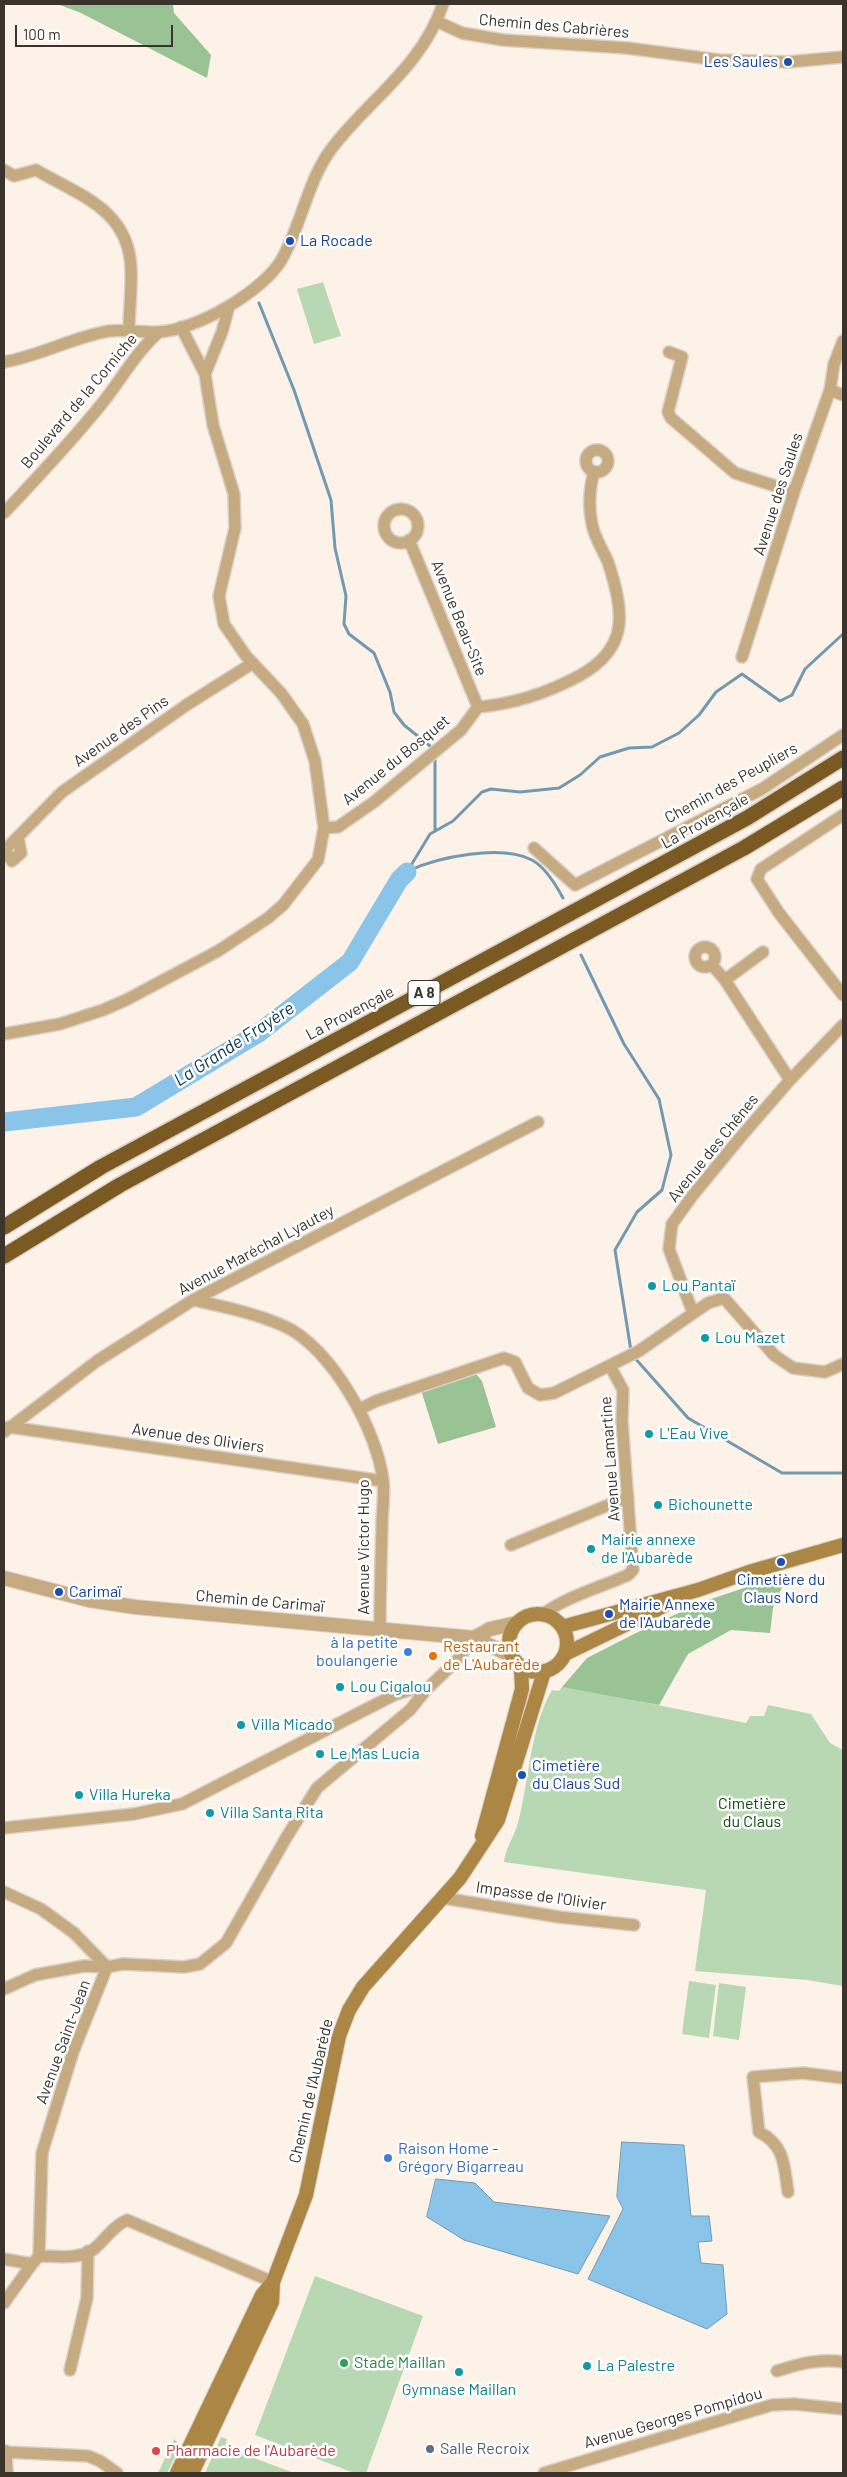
<!DOCTYPE html>
<meta charset="utf-8">
<style>
body{margin:0}
#map{position:relative;width:847px;height:2477px;overflow:hidden;background:#fdf2e7;font-family:Barlow,sans-serif}
canvas{display:block}
.frame{position:absolute;inset:0;border:5px solid #3b342c;pointer-events:none}
.scale{position:absolute;left:15px;top:25px;width:158px;height:22px;box-sizing:border-box;border:2px solid #3b342c;border-top:0;padding-left:6px;font-size:15px;line-height:18px;white-space:nowrap;color:#3b342c;-webkit-text-stroke:4px #fff;paint-order:stroke}
</style>
<div id="map">
<canvas width="847" height="2477"></canvas>
<div class="frame"></div>
<div class="scale">100 m</div>
</div>
<script>
const context = document.querySelector('canvas').getContext('2d');
context.lineJoin = 'round';
function fill(path, color) {
  context.fillStyle = color;
  context.fill(path, 'evenodd');
}
function stroke(path, color, width, dash) {
  context.strokeStyle = color;
  context.lineWidth = width;
  context.lineCap = dash ? 'butt' : 'round';
  context.setLineDash(dash || []);
  context.stroke(path);
}
function write(font, color, halo, rows, align = 'center') {
  context.font = font + ' Barlow,sans-serif';
  context.lineWidth = 5;
  context.setLineDash([]);
  context.textBaseline = 'middle';
  context.strokeStyle = halo;
  context.fillStyle = color;
  for (const [text, x, y, turn = 0] of rows) {
    context.save();
    context.translate(x, y);
    context.rotate((+turn || 0) * Math.PI / 180);
    context.textAlign = isNaN(turn) ? turn : align;
    if (halo) context.strokeText(text, 0, 0);
    context.fillText(text, 0, 0);
    context.restore();
  }
}
const green = new Path2D(`
 M323,282L341,336L314,344L297,289Z
 M617,1654L633,1700L746,1723L750,1716H764L768,1705L811,1714L830,1743L843,1750V1986L807,1980L695,1971L706,1890L504,1862C505,1849 514,1837 518,1823C529,1782 530,1727 552,1690L559,1691L562,1687L592,1692Z
 M689,1981L716,1985L709,2038L682,2034Z
 M719,1983L746,1987L739,2040L713,2036Z
 M315,2276L423,2316L366,2473H354L255,2435Z
 M221,2437L227,2439L225,2447L294,2473H205Z
 M174,2439L181,2445L167,2473H158Z`);
const forest = new Path2D(`
 M57,4H173L174,13L211,55L207,78L81,13Z
 M476,1374L482,1381L496,1427L438,1444L421,1390Z
 M777,1577L780,1580L790,1577L788,1585H783L773,1608L770,1633L731,1630L688,1654L659,1705L562,1687L587,1658L638,1632L702,1602Z`);
const water = new Path2D(`
 M622,2142L684,2145L691,2216H709L712,2241L698,2242L701,2263L723,2265L727,2314L707,2329L588,2279L623,2209L617,2197Z
 M436,2179L475,2183L494,2202L610,2216L578,2274L464,2240L427,2217Z`);
const stream = new Path2D(`
 M259,303L294,390L331,500L335,548L346,596L344,624L349,634L374,653L390,692L394,712L404,725L430,746
 M435,831V760
 M408,871C438,857 501,844 532,860C545,867 556,885 563,898
 M407,872L430,834L453,821L482,792L491,789L520,792L559,788L580,775L600,757L629,748L652,747L679,733L699,715L716,692L742,674L780,701L792,695L805,669L843,634
 M581,955L624,1044L659,1099L671,1155L662,1190L637,1212L615,1250L631,1351
 M634,1357L688,1418L782,1473H843`);
const river = new Path2D(`
 M4,1122L136,1107L260,1032L350,962L399,880L407,872`);
const minor = new Path2D(`
 M438,22L462,33L503,40L627,48L719,60L788,62L843,57
 M4,170L14,176L36,170C81,196 129,210 131,269C132,290 129,310 129,331
 M669,352L682,357L668,412L671,418L735,473L794,492
 M4,362C40,356 73,337 109,331C125,329 142,333 158,332C195,331 264,291 282,259C303,222 308,176 336,143C374,96 423,64 443,4
 M205,374L222,332L229,306
 M830,390L843,395
 M586 461a11 11 0 1 1 22 0a11 11 0 1 1-22 0Z
 M384 526a17 17 0 1 1 34 0a17 17 0 1 1-34 0Z
 M4,513C38,477 73,440 104,401C122,378 137,351 159,332
 M409,540L478,707
 M742,657L794,492L830,390L834,364L843,341
 M843,815L761,869L757,879L779,913L843,995
 M324,828L338,827L374,802L461,730L478,707C515,704 547,693 579,676C630,648 624,612 608,562C603,550 594,537 592,524C588,505 589,490 594,472
 M18,837L21,853L12,861L5,850L62,792L188,704L253,663
 M534,848L575,885L762,789L843,735
 M695 957a10 10 0 1 1 20 0a10 10 0 1 1-20 0Z
 M712,965L725,980L790,1080
 M725,980L763,952
 M4,1034L60,1024L103,1010L126,1000L218,951L268,918L283,905L318,860L324,828L315,761L303,724L281,693L246,656L224,624L219,596L235,528L234,494L213,425L205,374L181,327
 M193,1300C224,1307 255,1313 284,1326C331,1347 377,1430 383,1480C385,1495 382,1511 382,1526C381,1560 380,1594 380,1628
 M693,1313L669,1249L672,1224L693,1195L739,1139L790,1080L843,1025
 M360,1409L376,1401L504,1358L515,1362L528,1388L540,1395L554,1393L639,1351L708,1303L724,1298L774,1355L793,1368L825,1372L843,1364
 M9,1427L383,1481
 M4,1432L97,1361L193,1300L538,1122
 M511,1545L628,1497
 M543,1614C568,1596 599,1588 628,1575L633,1570L622,1421L623,1390L610,1366
 M4,1828L134,1814L182,1804L394,1695L412,1689L426,1690
 M4,1892L41,1909L74,1933L107,1967L73,2052L42,2153L39,2256
 M443,1898L559,1917L634,1925
 M4,1989L35,1975L84,1966L107,1967L123,1964L184,1967L200,1964L226,1943L286,1838L317,1788L410,1710L426,1690L458,1659L474,1638
 M788,2192C784,2166 785,2145 759,2132L753,2077L803,2073L843,2078
 M4,2259L32,2264L39,2256C57,2256 79,2260 94,2249C106,2239 112,2227 127,2220L273,2282
 M4,2303L32,2264
 M70,2370L87,2298L88,2251
 M777,2371C799,2364 820,2358 843,2362
 M6,2451L7,2473
 M4,2452L88,2456L100,2461L117,2473
 M544,2473L772,2405L794,2404L843,2409`);
const tertiary = new Path2D(`
 M4,1578L89,1600L135,1607L474,1638L512,1656
 M474,1638L490,1629L517,1623`);
const secondary = new Path2D(`
 M509 1643a29 29 0 1 1 58 0a29 29 0 1 1-58 0Z
 M562,1627L698,1590L749,1572L843,1545
 M565,1654L664,1606
 M482,1836L522,1689L521,1667
 M177,2473L262,2295L273,2282
 M192,2473L272,2302L273,2282L306,2195L339,2036L349,2010L363,1987L460,1878L498,1820L544,1672`);
const motorway = new Path2D(`
 M4,1227L101,1167L747,818L843,758
 M4,1256L120,1185L744,848L843,788`);
const markers = [
 [788,62,5,"#1a4fb4"],
 [290,241,5,"#1a4fb4"],
 [652,1286,5,"#0f9aa8"],
 [705,1338,5,"#0f9aa8"],
 [649,1434,5,"#0f9aa8"],
 [658,1505,5,"#0f9aa8"],
 [591,1549,5,"#0f9aa8"],
 [781,1562,5,"#1a4fb4"],
 [59,1592,5,"#1a4fb4"],
 [609,1614,5,"#1a4fb4"],
 [408,1652,5,"#3f7fe0"],
 [433,1656,5,"#e8710a"],
 [340,1687,5,"#0f9aa8"],
 [241,1725,5,"#0f9aa8"],
 [320,1754,5,"#0f9aa8"],
 [522,1775,5,"#1a4fb4"],
 [79,1795,5,"#0f9aa8"],
 [210,1813,5,"#0f9aa8"],
 [388,2158,5,"#3f7fe0"],
 [344,2363,5,"#2e9e5b"],
 [587,2366,5,"#0f9aa8"],
 [459,2372,5,"#0f9aa8"],
 [430,2449,5,"#5c6f8a"],
 [156,2451,5,"#e0444e"]
];
const shields = [
 [424,993,32]
];
const shieldNames = [
 ["A 8",424,993]
];
const streetNames = [
 ["Chemin des Cabrières",554,26,5],
 ["Boulevard de la Corniche",79,401,-50],
 ["Avenue des Saules",778,494,-72],
 ["Avenue Beau-Site",459,618,68],
 ["Avenue des Pins",121,731,-35],
 ["Avenue du Bosquet",396,760,-39],
 ["Chemin des Peupliers",731,783,-29],
 ["La Provençale",705,821,-29],
 ["La Provençale",350,1013,-28],
 ["Avenue des Chênes",713,1148,-51],
 ["Avenue Maréchal Lyautey",256,1250,-28],
 ["Avenue des Oliviers",198,1438,8],
 ["Avenue Lamartine",610,1459,-94],
 ["Avenue Victor Hugo",364,1547,-90],
 ["Chemin de Carimaï",260,1601,5],
 ["Impasse de l'Olivier",541,1896,8],
 ["Avenue Saint-Jean",63,2042,-70],
 ["Chemin de l'Aubarède",311,2091,-77],
 ["Avenue Georges Pompidou",673,2418,-16]
];
const transitNames = [
 ["Les Saules",778,62,"right"],
 ["La Rocade",300,241],
 ["Cimetière du",781,1580,"center"],
 ["Claus Nord",781,1598,"center"],
 ["Carimaï",69,1592],
 ["Mairie Annexe",619,1605],
 ["de l'Aubarède",619,1623],
 ["Cimetière",532,1766],
 ["du Claus Sud",532,1784]
];
const cultureNames = [
 ["Lou Pantaï",662,1286],
 ["Lou Mazet",715,1338],
 ["L'Eau Vive",659,1434],
 ["Bichounette",668,1505],
 ["Mairie annexe",601,1540],
 ["de l'Aubarède",601,1558],
 ["Lou Cigalou",350,1687],
 ["Villa Micado",251,1725],
 ["Le Mas Lucia",330,1754],
 ["Villa Hureka",89,1795],
 ["Villa Santa Rita",220,1813],
 ["La Palestre",597,2366],
 ["Gymnase Maillan",459,2390,"center"]
];
const shopNames = [
 ["à la petite",398,1643],
 ["boulangerie",398,1661],
 ["Raison Home -",398,2149,"left"],
 ["Grégory Bigarreau",398,2167,"left"]
];
const foodNames = [
 ["Restaurant",443,1647],
 ["de L'Aubarède",443,1665]
];
const parkNames = [
 ["Cimetière",752,1804],
 ["du Claus",752,1822]
];
const leisureNames = [
 ["Stade Maillan",354,2363]
];
const serviceNames = [
 ["Salle Recroix",440,2449]
];
const healthNames = [
 ["Pharmacie de l'Aubarède",166,2451]
];
const waterNames = [
 ["La Grande Frayère",234,1044,-33]
];
fill(green, '#b7d8b3');
fill(forest, '#99c394');
fill(water, '#8bc4e9');
stroke(water, '#7399b0', 1);
stroke(stream, '#7399b0', 3);
stroke(river, '#8bc4e9', 19);
stroke(minor, '#dad0c5', 14);
stroke(tertiary, '#dad0c5', 16);
stroke(secondary, '#dad0c5', 16);
stroke(motorway, '#dad0c5', 18);
stroke(minor, '#c5aa82', 11);
stroke(tertiary, '#c5aa82', 14);
stroke(secondary, '#ac8645', 14);
stroke(motorway, '#7a5a22', 15);
for (const [x, y, r, color] of markers) {
  const dot = new Path2D();
  dot.arc(x, y, r, 0, 2 * Math.PI);
  context.fillStyle = color;
  context.fill(dot);
  stroke(dot, '#fff', 2);
}
for (const [x, y, w] of shields) {
  const box = new Path2D();
  box.roundRect(x - w / 2, y - 12.5, w, 25, 4);
  context.fillStyle = '#fff';
  context.fill(box);
  stroke(box, '#3b342c', 1);
}
write('bold 15px', '#3b342c', null, shieldNames);
write('16px', '#3b342c', '#fff', streetNames);
write('16px', '#164399', '#fff', transitNames, 'left');
write('16px', '#0d838f', '#fff', cultureNames, 'left');
write('16px', '#366cbe', '#fff', shopNames, 'right');
write('16px', '#c56008', '#fff', foodNames, 'left');
write('16px', '#0e4a0b', '#fff', parkNames);
write('16px', '#27864d', '#fff', leisureNames, 'left');
write('16px', '#4e5e75', '#fff', serviceNames, 'left');
write('16px', '#be3a42', '#fff', healthNames, 'left');
write('italic 18px', '#063750', '#fff', waterNames);
</script>
